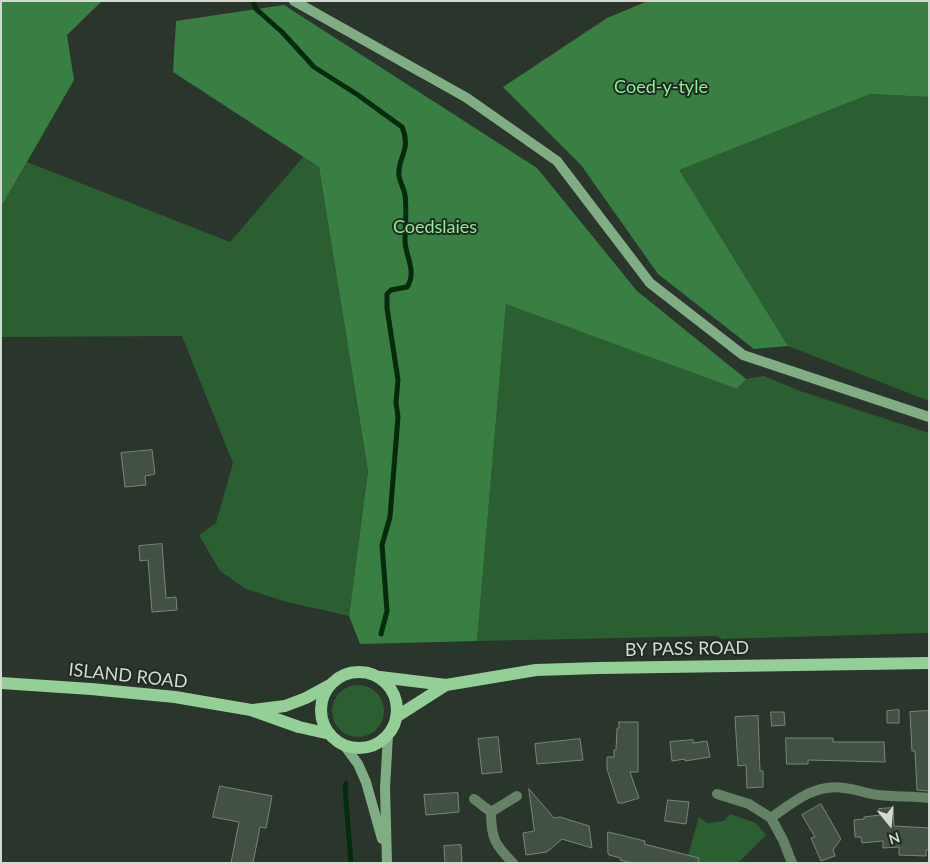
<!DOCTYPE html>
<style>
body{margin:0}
#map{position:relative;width:930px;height:864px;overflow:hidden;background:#2a362b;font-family:Lato,sans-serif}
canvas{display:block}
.frame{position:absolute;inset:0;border:2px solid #d1d9d1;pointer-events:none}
.north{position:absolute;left:865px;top:799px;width:50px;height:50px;-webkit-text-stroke:4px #202c21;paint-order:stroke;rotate:163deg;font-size:14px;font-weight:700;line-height:20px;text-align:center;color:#d1d9d1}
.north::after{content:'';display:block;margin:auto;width:18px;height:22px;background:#d1d9d1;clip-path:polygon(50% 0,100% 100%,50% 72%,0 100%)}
</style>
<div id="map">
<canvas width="930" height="864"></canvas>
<div class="frame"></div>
<div class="north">N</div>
</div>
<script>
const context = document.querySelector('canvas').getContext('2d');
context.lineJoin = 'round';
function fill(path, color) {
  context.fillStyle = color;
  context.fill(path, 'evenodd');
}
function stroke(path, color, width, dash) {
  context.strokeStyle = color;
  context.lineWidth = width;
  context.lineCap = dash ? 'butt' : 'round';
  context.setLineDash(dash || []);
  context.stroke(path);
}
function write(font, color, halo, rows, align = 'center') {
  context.font = font + ' Lato,sans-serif';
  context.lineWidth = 4;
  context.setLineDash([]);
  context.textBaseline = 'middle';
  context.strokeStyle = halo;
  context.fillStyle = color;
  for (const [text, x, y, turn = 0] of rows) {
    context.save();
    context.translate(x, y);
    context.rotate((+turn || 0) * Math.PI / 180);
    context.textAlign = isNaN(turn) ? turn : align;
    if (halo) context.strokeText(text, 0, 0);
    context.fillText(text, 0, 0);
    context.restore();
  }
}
const green = new Path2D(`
 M870,94L929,97V401L788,346L678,170Z
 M303,157L319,167L368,471L349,616L287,602L246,589L220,571L199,535L216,523L233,463L182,336L1,337V207L27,162L230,242Z
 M506,303L737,389L746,379L764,376L800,391L929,433V633L723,639L715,636L477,641Z
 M332 711a26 26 0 1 1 52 0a26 26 0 1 1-52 0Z
 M730,814L756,823L766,835L738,863H686L699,817L707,823L724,821Z`);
const forest = new Path2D(`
 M1,1H102L67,35L74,80L1,207Z
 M648,1H929V97L870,94L679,170L788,346L754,349L658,274L581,165L503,87L607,18Z
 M284,5L537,168L637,291L746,379L737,389L506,304L477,641L360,644L349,616L368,471L319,167L173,72L176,21Z`);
const stream = new Path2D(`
 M253,1L256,9L282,32L314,67L358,95L402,127C412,150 397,158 399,176C400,183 404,188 405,195C407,210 405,226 405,242C406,257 417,272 407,287L391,290L387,294V308L398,380L396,402L398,417L390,517L382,545L387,611L381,634
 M346,783L345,789L351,863`);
const building = new Path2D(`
 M152,450L155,474L145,476L146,485L125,487L121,453Z
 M162,544L166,598L176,597L177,610L152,612L148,560L140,561L139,546Z
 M899,710V723H887V711Z
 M929,711V791L917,790L915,751H912L910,712Z
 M771,712H784L785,725L772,726Z
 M758,716L760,771H763V787L747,788L746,765L738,766L735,717Z
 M619,722H638V772H630L639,798L623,803H618L607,769V757H614V750H616L617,728H619Z
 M498,737L502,772L482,774L478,739Z
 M786,738H833V742H884L885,762L808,760V764H787Z
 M580,739L583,760L537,764L535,744Z
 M693,740V743L707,741L710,757L685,761V759L672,761L670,742Z
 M220,786L272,796L266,828L260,827L253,863H231L239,822L213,817Z
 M529,789L554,818L560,817L589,826L592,848L562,839L547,852L526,855L523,833L534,831Z
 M458,793L459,812L426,815L424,795Z
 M668,800L689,802L686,824L665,821Z
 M821,804L841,839L833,850L835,856L821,861L811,838L815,837L802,815Z
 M893,808L894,826L929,828V850H926V856L899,855V847L883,848V841L862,843L861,837H855L854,820L864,819V817L880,815L879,809Z
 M608,832L645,841L644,844L699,858L698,863H633L620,860L621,858L609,855L608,853Z
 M461,845L462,863H445L444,846Z`);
const street = new Path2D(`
 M717,794L749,804L771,818L783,840L792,863
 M474,799L491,812
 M771,818C793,802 816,783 844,788C856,789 867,794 879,795C895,797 912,796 929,798
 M513,863C495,845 491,838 491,812L517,796`);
const secondary = new Path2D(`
 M294,1L467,98L557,161L650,283L743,355L929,417
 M344,745L358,764L366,782L382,839
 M387,863L385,788L388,735`);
const primary = new Path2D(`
 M321 710a38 38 0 1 1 76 0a38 38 0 1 1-76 0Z
 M380,677L446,685L536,670L599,668L929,663
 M1,683L91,689L175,697L251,710L299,727L330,734
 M253,710L285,706L306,698L330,685
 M396,717L446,685`);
const parkNames = [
 ["Coed-y-tyle",661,87],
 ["Coedslaies",435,227]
];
const streetNames = [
 ["BY PASS ROAD",687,649,-1],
 ["ISLAND ROAD",128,676,6]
];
fill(green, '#2b5e31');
fill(forest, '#397e42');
stroke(stream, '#052b0c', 5);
fill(building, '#435044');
stroke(building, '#788679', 1);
stroke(street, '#658166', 10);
stroke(secondary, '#80ad83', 10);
stroke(primary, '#94cf98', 12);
write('18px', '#8fec98', '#202c21', parkNames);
write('18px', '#d1d9d1', '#202c21', streetNames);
</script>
